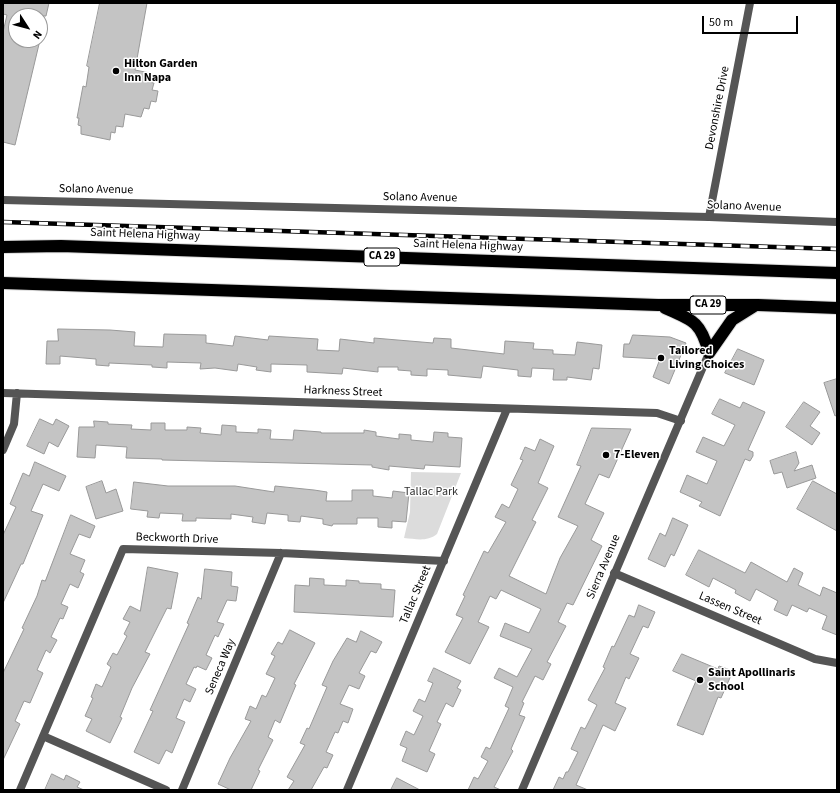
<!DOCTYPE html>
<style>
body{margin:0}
#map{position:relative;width:840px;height:793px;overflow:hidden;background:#fff;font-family:"Source Sans 3",sans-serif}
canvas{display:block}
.frame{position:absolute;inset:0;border:4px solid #000;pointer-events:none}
.north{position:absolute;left:8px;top:8px;width:40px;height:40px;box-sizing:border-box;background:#fff;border:1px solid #999;border-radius:50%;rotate:126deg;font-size:11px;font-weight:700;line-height:16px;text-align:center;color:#000}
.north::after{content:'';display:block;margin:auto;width:14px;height:18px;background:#000;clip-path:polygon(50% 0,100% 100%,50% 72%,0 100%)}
.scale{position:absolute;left:702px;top:16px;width:96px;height:18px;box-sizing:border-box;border:2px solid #000;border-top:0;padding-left:5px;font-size:12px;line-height:14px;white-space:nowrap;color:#000;-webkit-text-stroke:3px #fff;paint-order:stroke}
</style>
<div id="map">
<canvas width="840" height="793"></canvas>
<div class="frame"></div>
<div class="north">N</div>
<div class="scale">50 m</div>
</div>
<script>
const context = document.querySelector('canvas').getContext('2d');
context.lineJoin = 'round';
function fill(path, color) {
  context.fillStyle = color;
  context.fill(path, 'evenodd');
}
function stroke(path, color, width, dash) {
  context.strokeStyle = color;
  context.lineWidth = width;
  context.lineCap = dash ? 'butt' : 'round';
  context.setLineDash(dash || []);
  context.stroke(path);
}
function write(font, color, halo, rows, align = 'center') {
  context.font = font + ' "Source Sans 3",sans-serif';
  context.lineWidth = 3;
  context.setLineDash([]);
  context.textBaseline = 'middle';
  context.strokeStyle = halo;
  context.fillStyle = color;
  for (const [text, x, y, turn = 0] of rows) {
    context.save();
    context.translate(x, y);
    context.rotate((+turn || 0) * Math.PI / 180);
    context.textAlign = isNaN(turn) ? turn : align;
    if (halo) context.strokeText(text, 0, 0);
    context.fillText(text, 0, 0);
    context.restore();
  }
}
const green = new Path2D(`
 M411,472L461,473L437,534C427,542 416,539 404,538L410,512Z`);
const building = new Path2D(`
 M3,3H49L46,16H16V40H40L15,145L3,142V32L7,15L3,14Z
 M100,3H147L135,70L150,73L148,82L154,83L152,90L158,91L156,102L151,101L149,109L144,108L141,117L125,114L123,127L116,126L115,133L111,132L110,140L81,134V126L78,125L79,118H77L83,86L86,87L89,67L87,66Z
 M58,329L110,330L135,332L134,346L163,347L164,334L206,335V343L233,346L235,336L268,340L269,336L318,339L317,350L339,351L340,339L374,343V338L433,343L434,338L451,339V348L504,354L505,341L534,343L533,349L553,350V354L575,355L577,342L602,345L599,369L593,368L591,380L567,377V380H553L554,369L532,368L531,377L518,376V370L483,366L481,378L448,375V370L427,369V376L411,375V371L398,370V367H378V372L343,368L342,374L307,372V365L271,364V372L256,370L257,367L238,364L237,371L215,368L200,369L201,363L167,362V368L152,367V365L109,363V366L96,365V359L60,356V364H46L47,341H58Z
 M633,335L670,337L686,343L669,384L653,377L660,359L623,357L624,344H629Z
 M738,349L764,360L754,385L725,373Z
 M837,379V415L835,416L824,383Z
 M720,399L740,408L743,402L765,412L748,450L753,452V456L750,461L745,459L720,516L699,506L702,502L680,492L687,475L707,484L717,461L696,452L703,437L724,446L735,425L712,414Z
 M804,402L820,412L810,426L820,433L812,445L786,427Z
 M40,419L53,425L56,419L69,426L58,447L49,442L44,454L27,446Z
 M94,421L108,422V424L132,425L131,429L151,430V423H165V430H187V427L201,428L200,433L221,435L222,425L236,426V432L258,433V429L271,430L270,439L293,440L294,430L321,432V433H364V430L376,432V436L399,439V434L411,435V440L433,442L434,432L448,433V437L462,438L460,467L425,465L424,469L389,466V470L372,467V465L162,460V459L126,458L127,447L96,445L95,458L77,457L79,427H94Z
 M592,428L631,429L609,478L599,474L585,504L604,513L591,540L602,546L573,605L567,603L558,622L566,626L547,662L551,664L543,680L535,676L522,702L524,703L519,715L525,717L511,749L513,751L494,787L501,790H468L474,777L478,779L488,761L481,757L486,747L490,749L509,708L505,706L513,687L494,678L499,668L517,677L532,649L500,636L505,623L529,633L541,609L501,590L496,599L490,596L478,622L489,627L470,664L445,652L463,618L456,615L465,596L463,595L484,551L488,553L506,522L495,517L502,504L509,508L518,489L511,485L523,460L520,459L525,447L535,451L540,439L554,446L538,483L548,488L532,520L536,522L509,576L546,594L560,558L578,526L558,517L581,466L577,465Z
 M796,452L799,463L794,471L812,465L816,478L787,488L782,472L774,474L770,461Z
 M35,462L66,476L59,491L43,484L31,511L43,515L23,564H21L3,603V535L16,507L10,504L23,473L29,476Z
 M102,481L106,493L116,489L123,511L96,519L86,487Z
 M813,481L837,494V531L797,509Z
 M134,482L168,486H235L274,492L275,486L314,490L327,492L326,501H352V490H373V496L392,498L393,491L409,493L406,522L392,521V528L378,527V518H357V524H333L332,526L323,524V519L301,516L300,522L288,521V515L267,513L265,524L252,522L253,517L231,514V519L196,518V521H182L183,514L160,513L159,518L147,517L148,511L131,509Z
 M71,515L95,526L90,538L79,534L70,554L85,560L80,572L84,574L78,588L70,584L61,604L68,607L63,619L60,618L51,637L57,640L50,653L46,650L37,670L43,673L30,703L24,701L15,721L20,724L3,760V673L24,629L22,628L37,596L42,580L45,581Z
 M673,518L688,525L674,556L671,554L665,567L648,559L660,533L665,536Z
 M699,550L745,573L751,562L787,582L794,568L803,573L798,585L820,596L823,587L837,593V635L822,629L827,616L809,608L807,612L792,605L787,616L774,610L778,601L756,589L750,601L735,593L736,590L713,578L709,587L686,575Z
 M148,567L178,573L171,609L167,608L145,652L150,654L132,688L120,717L122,718L110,743L86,731L92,719L85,716L93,698L91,697L96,684L102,687L111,667L107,664L113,653L117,655L127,636L124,634L130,622L123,619L130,606L140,611Z
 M205,569L232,572L231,586L238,587L236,601L227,600L217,622L224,624L218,637L215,635L206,655L212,658L206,670L197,666L196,668L194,667L186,684L196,689L190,702L184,699L176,718L185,722L172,753L166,750L159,764L134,752L153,711L150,710L189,624L187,623L198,597L201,599Z
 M310,578L324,579V585L346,586V580L359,581V583L381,584V589L395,590L393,617L294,612L295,585L309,586Z
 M639,605L655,612L648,628L643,626L630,654L639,658L629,679L626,677L615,703L626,708L615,731L603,725L576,785L588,790H553L559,777L563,779L566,772H568L578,752L571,749L581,727L585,729L597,705L588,700L605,668L603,667L612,646L614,647L629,615L634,617Z
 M290,630L315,643L294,684L296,685L280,723L275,720L268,737L273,740L258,770L260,771L251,790H231L218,784L230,758L251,721L245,719L250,706L256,709L262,695L266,697L275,678L266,674L275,656L271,654L278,642L282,644Z
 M361,631L382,642L376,653L371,651L359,673L365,676L359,689L349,685L340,704L353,709L348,723L343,721L338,733L335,732L326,752L333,755L327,768L324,767L311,790H288L294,781L287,777L305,745L300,743L307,728L309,729L327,687L322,685L333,661L347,638L356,642Z
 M682,654L718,669L719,666L733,671L721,698L718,697L703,735L677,725L696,681L673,671Z
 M434,668L461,681L457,688L461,690L453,707L446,703L437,722L441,724L429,751L435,754L427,772L402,761L407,748L400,745L406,731L414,735L423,716L413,711L419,699L425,702L433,683L428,681Z
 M52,774L64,780L66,775L80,782L77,787L84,790H45Z
 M397,778L420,790H391Z`);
const minor = new Path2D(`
 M709,217L750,3
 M3,393L657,413L681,421
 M3,450L14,424L17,393
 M614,573L815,659L837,663
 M43,736L166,790
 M20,790L123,549L281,553L444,561
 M182,790L281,553
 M347,790L507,409`);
const tertiary = new Path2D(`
 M3,200L709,217L837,222
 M522,790L709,353`);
const motorway = new Path2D(`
 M3,247L61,246L837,273
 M3,283L658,305H758L837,308
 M665,308C693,320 701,322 709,353
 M709,353L732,320L756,305`);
const rail = new Path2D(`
 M3,222L837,249`);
const markers = [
 [116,71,4,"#000"],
 [661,358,4,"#000"],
 [606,455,4,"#000"],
 [700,680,4,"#000"]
];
const shields = [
 [382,257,36],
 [708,305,36]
];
const shieldNames = [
 ["CA 29",382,257],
 ["CA 29",708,305]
];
const poiNames = [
 ["Hilton Garden",124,64],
 ["Inn Napa",124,78],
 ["Tailored",669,351],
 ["Living Choices",669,365],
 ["7-Eleven",614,455],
 ["Saint Apollinaris",708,673],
 ["School",708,687]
];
const streetNames = [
 ["Devonshire Drive",718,108,-79],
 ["Solano Avenue",96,190,1],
 ["Solano Avenue",420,198,1],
 ["Solano Avenue",744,207,2],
 ["Saint Helena Highway",145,235,2],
 ["Saint Helena Highway",468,246,2],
 ["Harkness Street",343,392,2],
 ["Beckworth Drive",177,539,2],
 ["Sierra Avenue",604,567,-67],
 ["Tallac Street",416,595,-67],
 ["Lassen Street",730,609,23],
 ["Seneca Way",221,667,-67]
];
const parkNames = [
 ["Tallac Park",431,492]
];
fill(green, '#dcdcdc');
fill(building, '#c4c4c4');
stroke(building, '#999', 1);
stroke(motorway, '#dbdbdb', 14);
stroke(minor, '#555', 8);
stroke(tertiary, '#555', 8);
stroke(motorway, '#000', 12);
stroke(rail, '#000', 4.5);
stroke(rail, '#fff', 3, [9]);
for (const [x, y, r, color] of markers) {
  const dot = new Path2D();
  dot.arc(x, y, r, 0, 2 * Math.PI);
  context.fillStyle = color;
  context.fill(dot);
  stroke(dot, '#fff', 1.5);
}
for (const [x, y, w] of shields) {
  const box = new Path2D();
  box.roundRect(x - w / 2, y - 9, w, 18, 3);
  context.fillStyle = '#fff';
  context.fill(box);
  stroke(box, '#000', 1);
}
write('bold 11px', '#000', null, shieldNames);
write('bold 12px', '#000', '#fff', poiNames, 'left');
write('12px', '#000', '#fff', streetNames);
write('12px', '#333', '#fff', parkNames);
</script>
